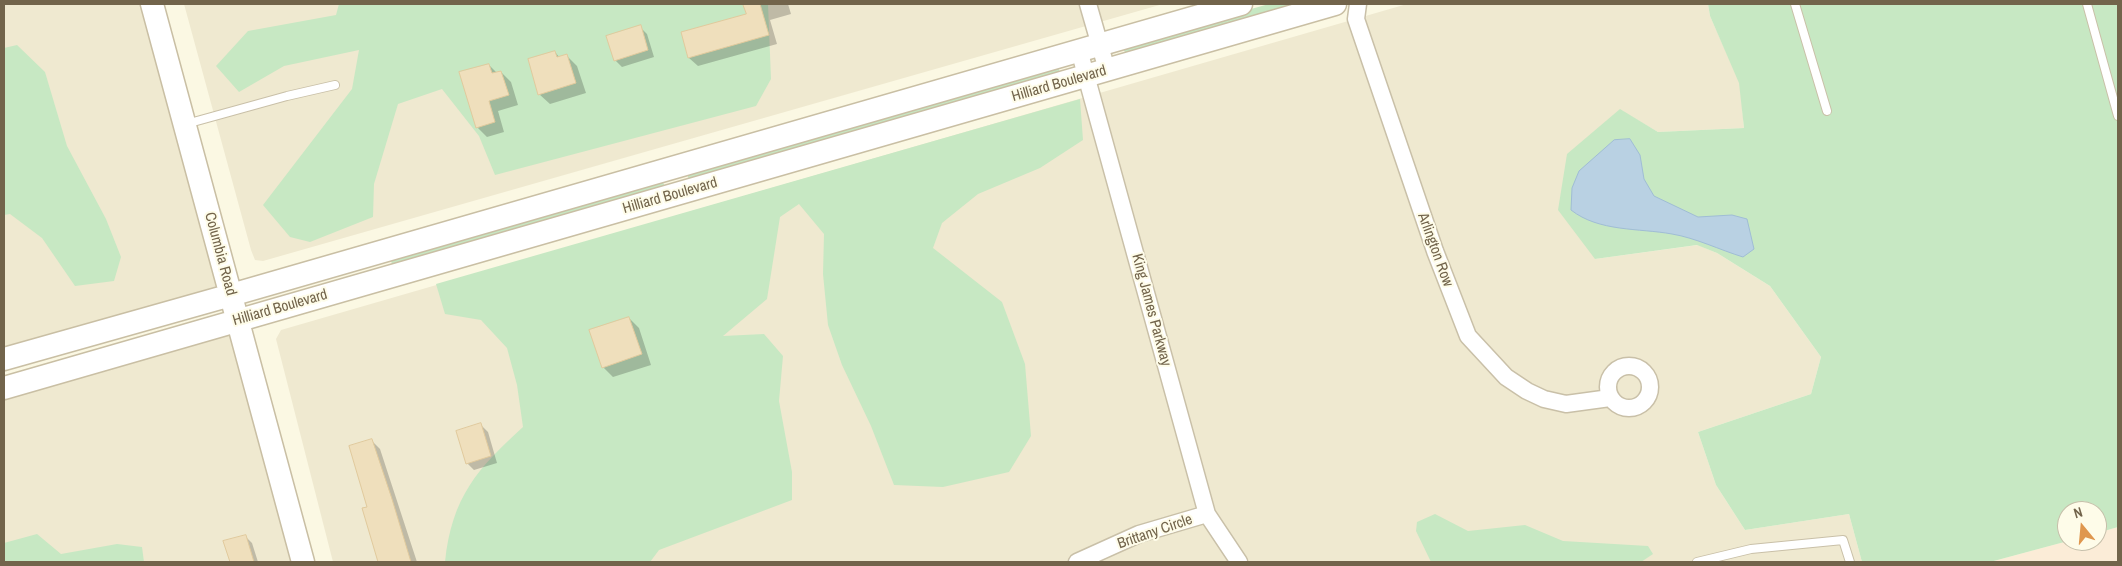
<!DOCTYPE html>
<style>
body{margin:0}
#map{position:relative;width:2122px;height:566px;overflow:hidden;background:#fbf8e3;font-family:"Archivo Narrow",sans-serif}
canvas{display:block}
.frame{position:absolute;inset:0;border:5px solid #72644b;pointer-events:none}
.north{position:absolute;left:2057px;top:501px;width:50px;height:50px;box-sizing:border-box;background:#fefce9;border:1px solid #c6bfaa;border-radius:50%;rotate:343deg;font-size:14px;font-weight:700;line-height:20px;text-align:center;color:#72644b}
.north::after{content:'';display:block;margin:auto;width:18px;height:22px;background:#df974e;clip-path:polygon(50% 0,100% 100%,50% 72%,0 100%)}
</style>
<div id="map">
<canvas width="2122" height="566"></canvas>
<div class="frame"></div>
<div class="north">N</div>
</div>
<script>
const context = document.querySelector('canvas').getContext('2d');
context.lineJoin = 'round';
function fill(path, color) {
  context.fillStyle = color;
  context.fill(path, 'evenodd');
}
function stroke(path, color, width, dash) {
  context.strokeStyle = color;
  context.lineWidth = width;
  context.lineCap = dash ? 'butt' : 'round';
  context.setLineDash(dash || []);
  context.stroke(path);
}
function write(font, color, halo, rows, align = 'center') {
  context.font = font + ' "Archivo Narrow",sans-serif';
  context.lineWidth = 4;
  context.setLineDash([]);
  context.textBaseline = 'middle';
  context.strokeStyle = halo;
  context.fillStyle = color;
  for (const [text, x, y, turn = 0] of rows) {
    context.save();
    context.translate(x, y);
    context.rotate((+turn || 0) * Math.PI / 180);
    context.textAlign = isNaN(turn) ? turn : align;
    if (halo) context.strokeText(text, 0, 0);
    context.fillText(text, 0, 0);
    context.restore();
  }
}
const residential = new Path2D(`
 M4,4H152L231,295L4,359Z
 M184,4H1163L263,261L255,260L251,250Z
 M1407,4H1708L1710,16L1740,83L1744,128L1658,132L1620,110L1595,259L1698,245L1717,253L1770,286L1821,357L1811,394L1698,432L1716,485L1745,530L1849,514L1862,562H333L276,339L281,330Z
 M238,320L303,562H4V388Z`);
const commercial = new Path2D(`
 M2118,527V562H1990L2068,541H2097V533Z`);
const green = new Path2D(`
 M339,4H768L771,79L756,106L495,175L479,136L442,89L398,104L374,184L373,217L310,242L290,237L263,205L352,89L359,50L284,66L239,92L216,66L248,31L336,15Z
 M1269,4H1306L1128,54L1124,51V47L1133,42Z
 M1708,4H2118V527L2097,533V511H2067L2068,541L1990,562H1862L1849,514L1745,530L1716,485L1698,432L1811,394L1821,357L1770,286L1717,253L1697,245L1595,259L1558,210L1567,154L1620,109L1658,132L1744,128L1739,83L1710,16Z
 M17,45L45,72L67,146L106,219L121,257L114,281L75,286L42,238L10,214L4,215V48Z
 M1058,67L1060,73L689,180L687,173Z
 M1080,99L1083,140L1040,168L978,194L942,223L933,248L1002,302L1025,364L1031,436L1009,472L943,487L894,485L871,426L842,365L828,325L823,274L824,234L799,204L780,217L767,299L723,336L764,334L783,356L779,401L792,472V500L659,550L650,562H445C452,497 477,469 523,427L517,385L507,348L481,320L445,314L436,284Z
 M662,181L665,186L393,267L390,258Z
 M1435,514L1468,531L1525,525L1563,541L1648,546L1653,554L1641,562H1431L1416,531L1417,522Z
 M37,534L61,554L117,544L142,547L144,562H4V543Z`);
const water = new Path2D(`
 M1630,139L1640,155L1644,179L1654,196L1698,217L1732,215L1747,219L1754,249L1743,257C1720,250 1696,238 1672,234C1639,228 1599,232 1571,210L1572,188L1579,171L1614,140Z`);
const shadow = new Path2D(`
 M744,4H788L791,14L770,20L777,44L698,66L689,58L748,15Z
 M640,27L647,34L654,57L622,67L615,60Z
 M555,52L560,58L567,56L577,66L586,93L550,104L539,94Z
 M489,65L497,73L501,72L511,82L518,105L498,111L504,132L487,137L477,127Z
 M629,318L639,328L651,365L613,377L603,367Z
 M481,425L488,432L497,463L474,470L467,463Z
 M372,441L380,449L417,562H380L364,509L369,507Z
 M245,536L252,543L258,562H231L225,542Z`);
const building = new Path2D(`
 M743,4H760L769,35L688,58L681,32L746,14Z
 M641,25L648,50L614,61L606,36Z
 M555,51L557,57L567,54L576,83L538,95L528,59Z
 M489,64L492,73L501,71L509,95L489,101L495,122L476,128L459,72Z
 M629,317L642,354L602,368L589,330Z
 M481,423L491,456L466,464L456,431Z
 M372,439L392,499L411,562H378L362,508L367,507L349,446Z
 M246,535L254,562H230L223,541Z`);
const service = new Path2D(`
 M1795,4L1827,111
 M2087,4L2118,116
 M186,124L287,96L335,85
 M1697,562L1751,549L1843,540L1850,562`);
const minor = new Path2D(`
 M1088,4L1107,70
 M1358,4L1356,19L1435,251L1468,336L1506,377L1527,391L1544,399L1566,404L1610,398
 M1079,50L1207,514L1239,562
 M1608 387a21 21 0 1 1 42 0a21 21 0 1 1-42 0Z
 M1077,562L1139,534L1207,514`);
const secondary = new Path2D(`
 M152,4L303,562
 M4,359L231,295L1241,4
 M4,388L1335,4`);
const streetNames = [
 ["Hilliard Boulevard",1059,84,-16],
 ["Hilliard Boulevard",670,196,-16],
 ["Arlington Row",1435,250,70],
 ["Columbia Road",220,254,75],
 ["Hilliard Boulevard",280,308,-16],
 ["King James Parkway",1151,310,75],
 ["Brittany Circle",1155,532,-19]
];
fill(residential, '#efe9d0');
fill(commercial, '#fbecd7');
fill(green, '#c7e8c3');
fill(water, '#b9d1e3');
stroke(water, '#a0bdd5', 1);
fill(shadow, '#0003');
fill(building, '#efdfbc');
stroke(building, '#e1ca9d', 1);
stroke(service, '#c9c0a8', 10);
stroke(minor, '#c9c0a8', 19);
stroke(secondary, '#c9bfa4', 25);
stroke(service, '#fff', 8);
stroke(minor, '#fff', 16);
stroke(secondary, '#fff', 22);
write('15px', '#72644b', '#fefce9', streetNames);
</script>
